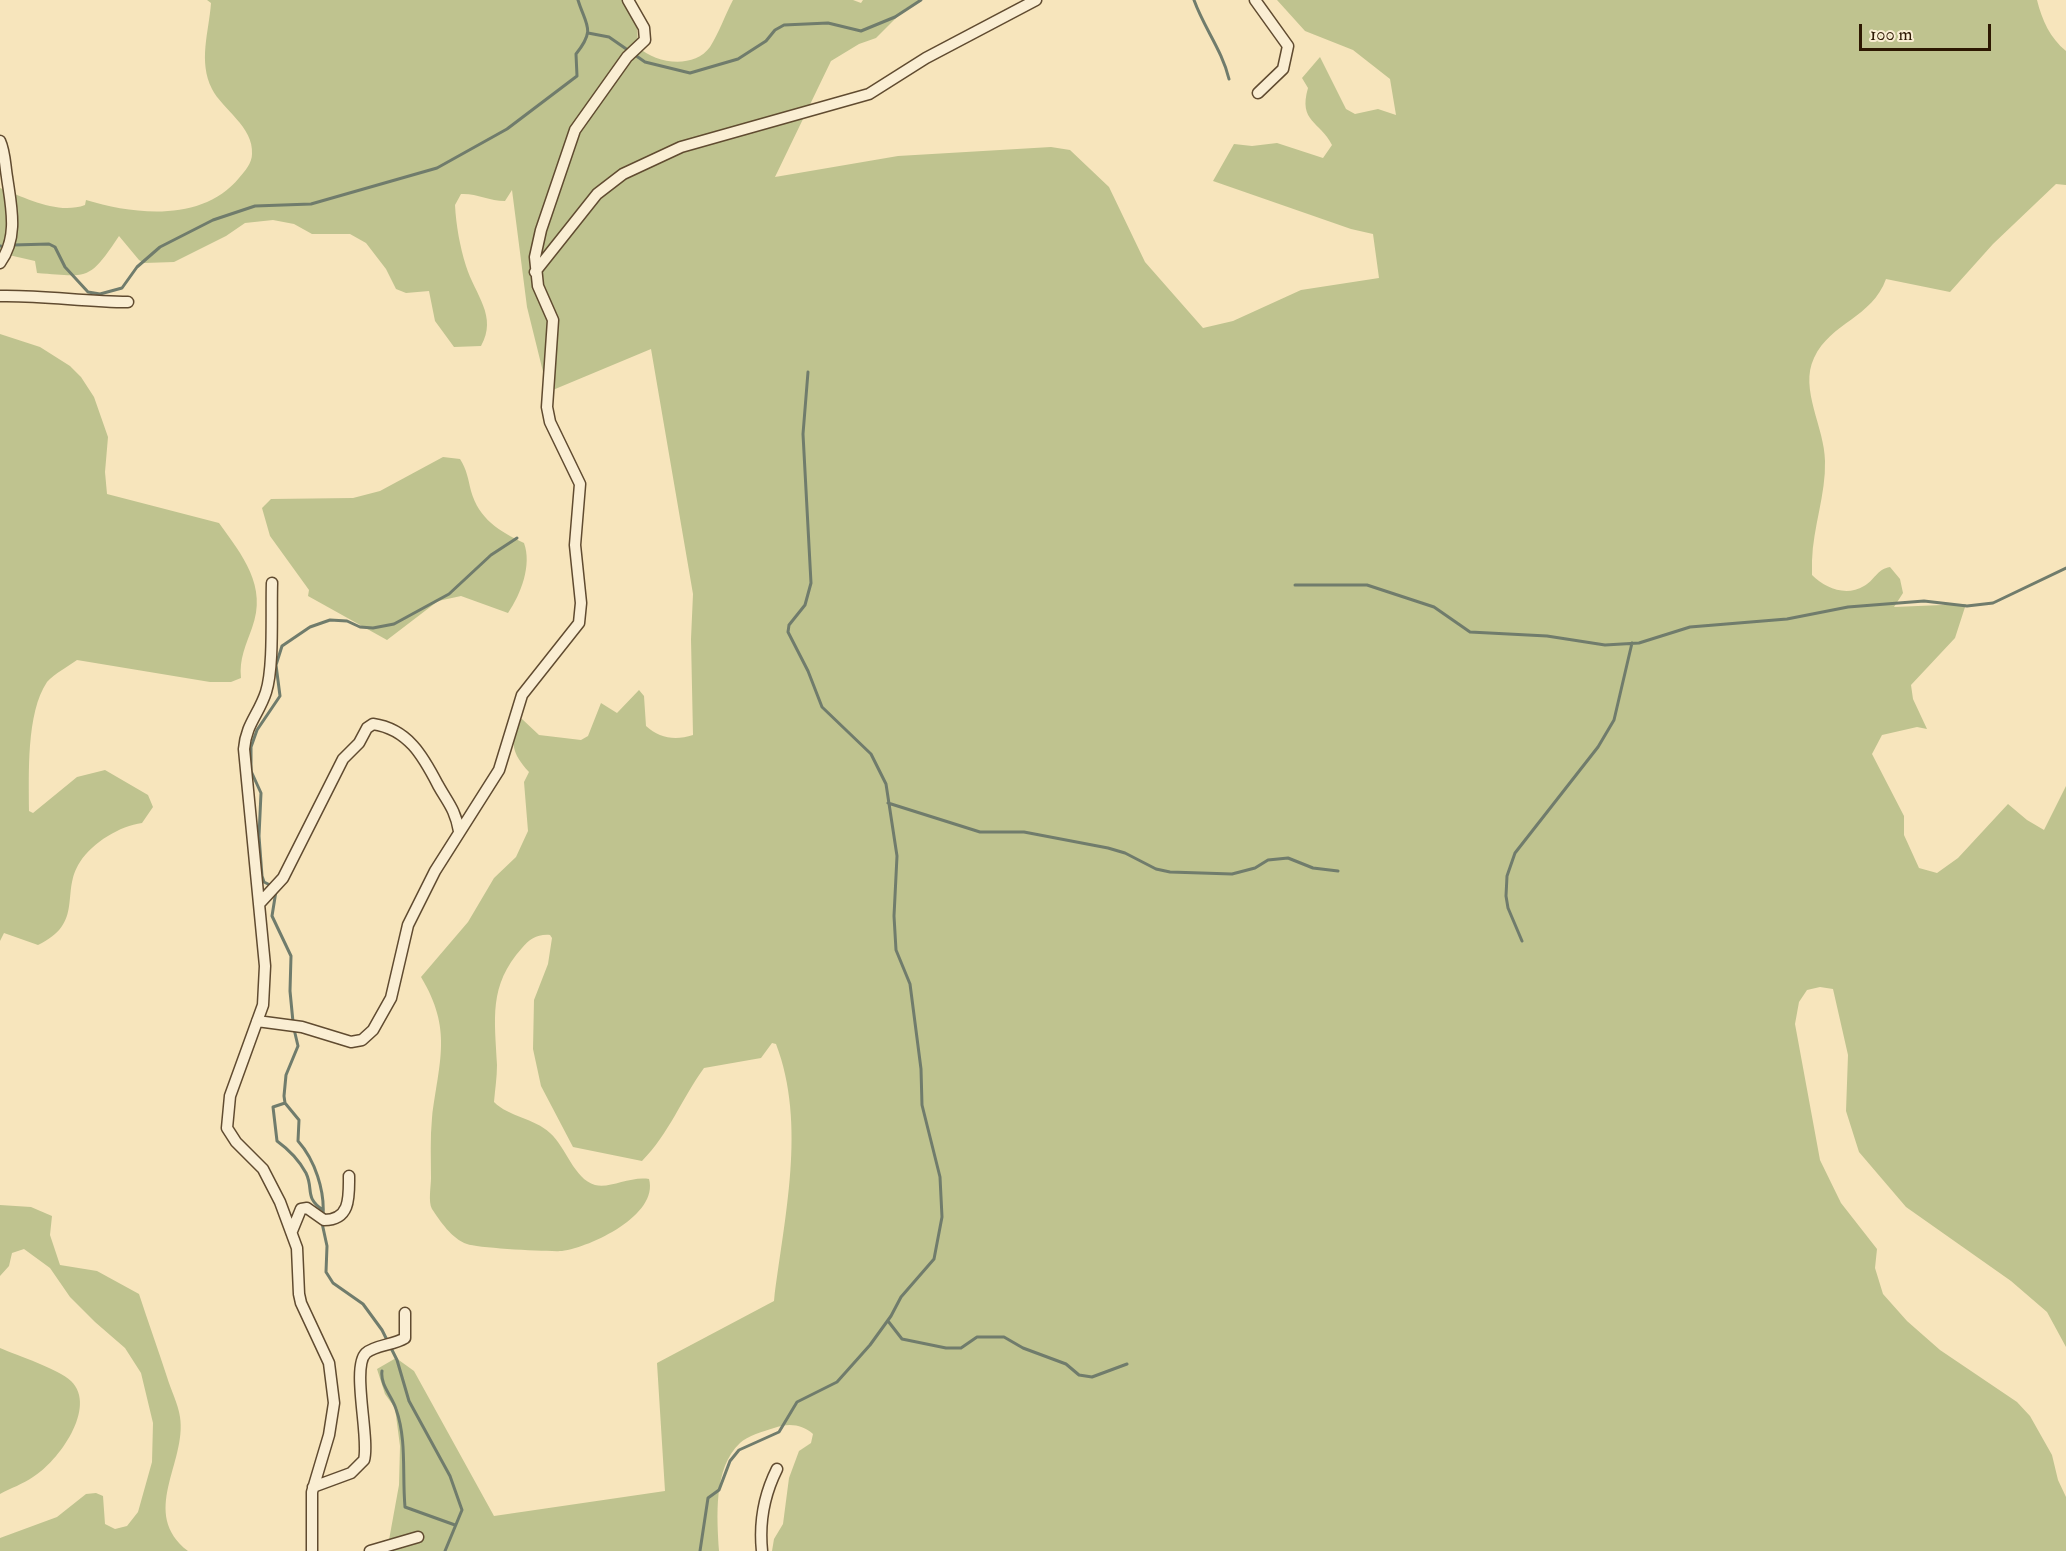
<!DOCTYPE html>
<style>
body{margin:0}
#map{position:relative;width:2066px;height:1551px;overflow:hidden;background:#f7e5bc;font-family:"IM FELL Double Pica",serif}
canvas{display:block}
.scale{position:absolute;left:1859px;top:24px;width:132px;height:27px;box-sizing:border-box;border:3px solid #2d1802;border-top:0;padding-left:8px;font-size:18px;line-height:21px;white-space:nowrap;color:#2d1802;-webkit-text-stroke:4px #faeed3;paint-order:stroke}
</style>
<div id="map">
<canvas width="2066" height="1551"></canvas>
<div class="scale">100 m</div>
</div>
<script>
const context = document.querySelector('canvas').getContext('2d');
context.lineJoin = 'round';
function fill(path, color) {
  context.fillStyle = color;
  context.fill(path, 'evenodd');
}
function stroke(path, color, width, dash) {
  context.strokeStyle = color;
  context.lineWidth = width;
  context.lineCap = dash ? 'butt' : 'round';
  context.setLineDash(dash || []);
  context.stroke(path);
}
const green = new Path2D(`
 M207,0H623L637,24L638,47C656,64 694,69 710,47C719,33 725,15 733,0H853L861,3L863,0H920L905,9L876,38L859,44L831,61L775,177L898,156L1051,147L1070,150L1109,187L1145,262L1203,328L1233,321L1301,290L1379,278L1373,234L1351,229L1213,181L1234,144L1252,146L1277,143L1323,158L1332,145C1320,121 1298,122 1308,88L1302,78L1320,57L1346,109L1355,114L1378,109L1396,115L1390,79L1353,50L1305,31L1277,0H2037C2042,20 2050,38 2066,51V185L2056,184L1993,244L1950,292L1886,279C1872,318 1831,322 1814,358C1799,389 1825,428 1825,461C1826,494 1813,527 1812,561V575C1825,588 1846,597 1864,586C1874,581 1877,569 1890,567L1900,579L1903,593L1894,607L1966,604L1955,638L1911,685L1913,699L1927,729L1917,727L1882,735L1872,754L1904,816V835L1919,868L1937,873L1958,858L2008,804L2027,820L2044,830L2066,786V1347L2047,1312L2011,1281L1906,1207L1859,1152L1846,1111L1848,1055L1833,989L1820,987L1807,990L1799,1002L1795,1024L1820,1160L1841,1203L1877,1249L1875,1268L1883,1294L1907,1321L1940,1350L2017,1402L2030,1416L2052,1455L2058,1480L2066,1497V1551H772L774,1539L783,1524L789,1478L799,1451L811,1443L813,1434C802,1424 788,1423 774,1428C764,1431 747,1436 740,1443C713,1468 717,1518 719,1551H387L399,1485L400,1446L395,1408L385,1394L377,1369L396,1358L414,1371L494,1516L665,1491L657,1363L774,1301C784,1218 807,1125 776,1044L772,1043L761,1058L704,1068C682,1098 669,1134 642,1161L573,1147L541,1086L533,1049L534,1000L548,964L552,938L550,935C537,934 530,939 522,948C488,986 495,1019 497,1065C497,1077 495,1090 494,1102C509,1117 534,1118 550,1133C566,1147 574,1179 595,1185C610,1189 630,1176 649,1179C659,1215 591,1247 562,1251C551,1252 477,1248 467,1244C452,1239 440,1221 432,1209C428,1202 431,1186 431,1178C431,1158 430,1138 432,1118C439,1061 453,1030 421,977L468,922L494,878L516,857L528,831L524,782L529,772C511,752 511,744 518,719H522L539,735L581,740L588,736L601,703L617,713L639,690L644,696L646,726C659,738 675,741 693,735L691,639L693,594L651,349L548,392L527,307L512,190L505,201C489,201 476,193 461,194L455,205C456,225 460,247 466,266C475,295 498,316 481,346L454,347L435,321L429,291L406,293L396,289L386,269L366,243L350,234H312L294,224L273,220L245,223L226,236L174,262L144,263L139,260L119,236C89,281 89,277 37,273L35,261L0,253V188C26,198 58,215 85,205L86,200C135,215 203,222 239,178C245,171 252,163 252,154C254,127 222,109 212,89C198,61 209,32 211,3Z
 M0,334L40,347L70,366L81,377L94,397L108,437L105,472L107,494L219,523C242,555 268,586 252,628C246,645 239,659 241,678L231,682H210L77,660C69,666 54,674 47,682C26,713 29,775 29,811L33,813L77,777L105,770L148,795L153,807L142,823C120,826 93,842 80,862C60,892 85,923 38,945L4,933L0,941Z
 M443,457L460,459C467,470 468,479 471,491C479,519 499,531 524,543C532,565 521,594 508,613L461,596L438,601L387,640L308,596L309,590L270,536L262,508L271,499L353,498L380,491Z
 M0,1205L31,1207L52,1216L50,1235L60,1265L97,1271L139,1294C148,1322 158,1349 167,1377C171,1390 178,1404 180,1417C187,1463 139,1513 188,1551H0V1538L57,1517L86,1494L96,1493L103,1496L105,1524L115,1529L127,1526L138,1512L152,1462L153,1423L141,1373L125,1348L95,1322L70,1297L50,1268L24,1249L12,1253L9,1266L0,1276Z
 M0,1348C18,1356 59,1369 71,1381C98,1407 58,1462 33,1477C23,1484 11,1488 0,1494Z`);
const stream = new Path2D(`
 M1194,0C1204,28 1222,50 1229,79
 M588,33L609,37L645,62L690,73L738,59L766,41L775,30L784,25L828,23L861,31L895,17L921,0
 M13,245L49,244L55,247L65,267L88,292L100,294L122,288L137,267L160,247L213,220L255,206L311,204L437,168L507,129L577,76L576,54C596,29 586,26 578,0
 M0,246H1
 M1295,585H1367L1434,607L1470,632L1547,636L1605,645L1639,643L1690,627L1787,619L1848,607L1924,601L1967,606L1993,603L2066,568
 M888,803L980,832H1024L1108,848L1125,853L1156,869L1170,872L1232,874L1255,868L1268,860L1288,858L1313,868L1338,871
 M272,886L264,882L262,876L259,836L261,793L251,771V747L257,730L280,696L276,665L282,646L310,627L330,620L347,621L360,627L373,628L394,624L449,594L491,555L517,538
 M276,891L272,916L291,956L290,991L293,1022
 M1522,941L1508,908L1506,896L1507,876L1515,853L1598,747L1614,720L1632,643
 M294,1029L298,1046L286,1075L284,1096L285,1103L299,1120L298,1141C315,1160 325,1191 323,1216
 M285,1103L273,1107L277,1141C288,1149 299,1160 306,1173C314,1190 304,1197 323,1210
 M322,1223L327,1246L326,1272L333,1283L363,1304L382,1330L397,1360L409,1401L450,1476L462,1510L445,1551
 M888,1321L902,1339L946,1348H961L977,1337H1004L1023,1348L1066,1364L1079,1375L1092,1377L1127,1364
 M382,1371C380,1385 392,1396 396,1409C407,1440 402,1474 405,1507L455,1525
 M700,1551L708,1498L719,1490L730,1461L739,1450L779,1432L797,1402L837,1382L870,1345L891,1316L901,1297L934,1259L942,1217L940,1177L922,1105L921,1069L910,984L896,950L894,916L897,856L886,784L871,754L822,707L808,671L788,632L789,625L805,605L811,583L803,434L808,372`);
const street = new Path2D(`
 M1255,0L1288,46L1283,69L1258,93
 M0,141C5,152 5,165 7,177C11,206 19,237 0,263
 M535,272L597,194L623,174L681,147L869,94L926,58L1036,0
 M0,296C43,295 85,302 128,302
 M272,583C271,612 274,667 266,692C259,714 246,724 244,749L265,966L263,1005L230,1096L227,1128L236,1142L263,1169L280,1202L297,1248L299,1294L301,1303L329,1363L334,1403L329,1435L312,1492V1551
 M259,904L283,878L343,759L359,743L367,728L373,724C408,729 423,756 438,785C448,803 455,809 459,831
 M257,1021L302,1027L351,1042L362,1040L373,1030L391,998L408,925L435,871L499,770L522,695L579,623L581,603L575,545L580,484L550,422L547,407L553,320L538,286L535,257L541,230L575,130L627,57L645,40L644,28L628,0
 M292,1231L301,1209L307,1208L324,1220C351,1220 349,1196 349,1176
 M313,1487L351,1473L364,1460C370,1438 351,1367 366,1353C375,1345 394,1345 405,1338V1313
 M370,1551L418,1537
 M762,1551C759,1522 764,1495 777,1469`);
fill(green, '#bfc38f');
stroke(stream, '#707c6c', 3);
stroke(street, '#604b30', 13);
stroke(street, '#faeed3', 10);
</script>
